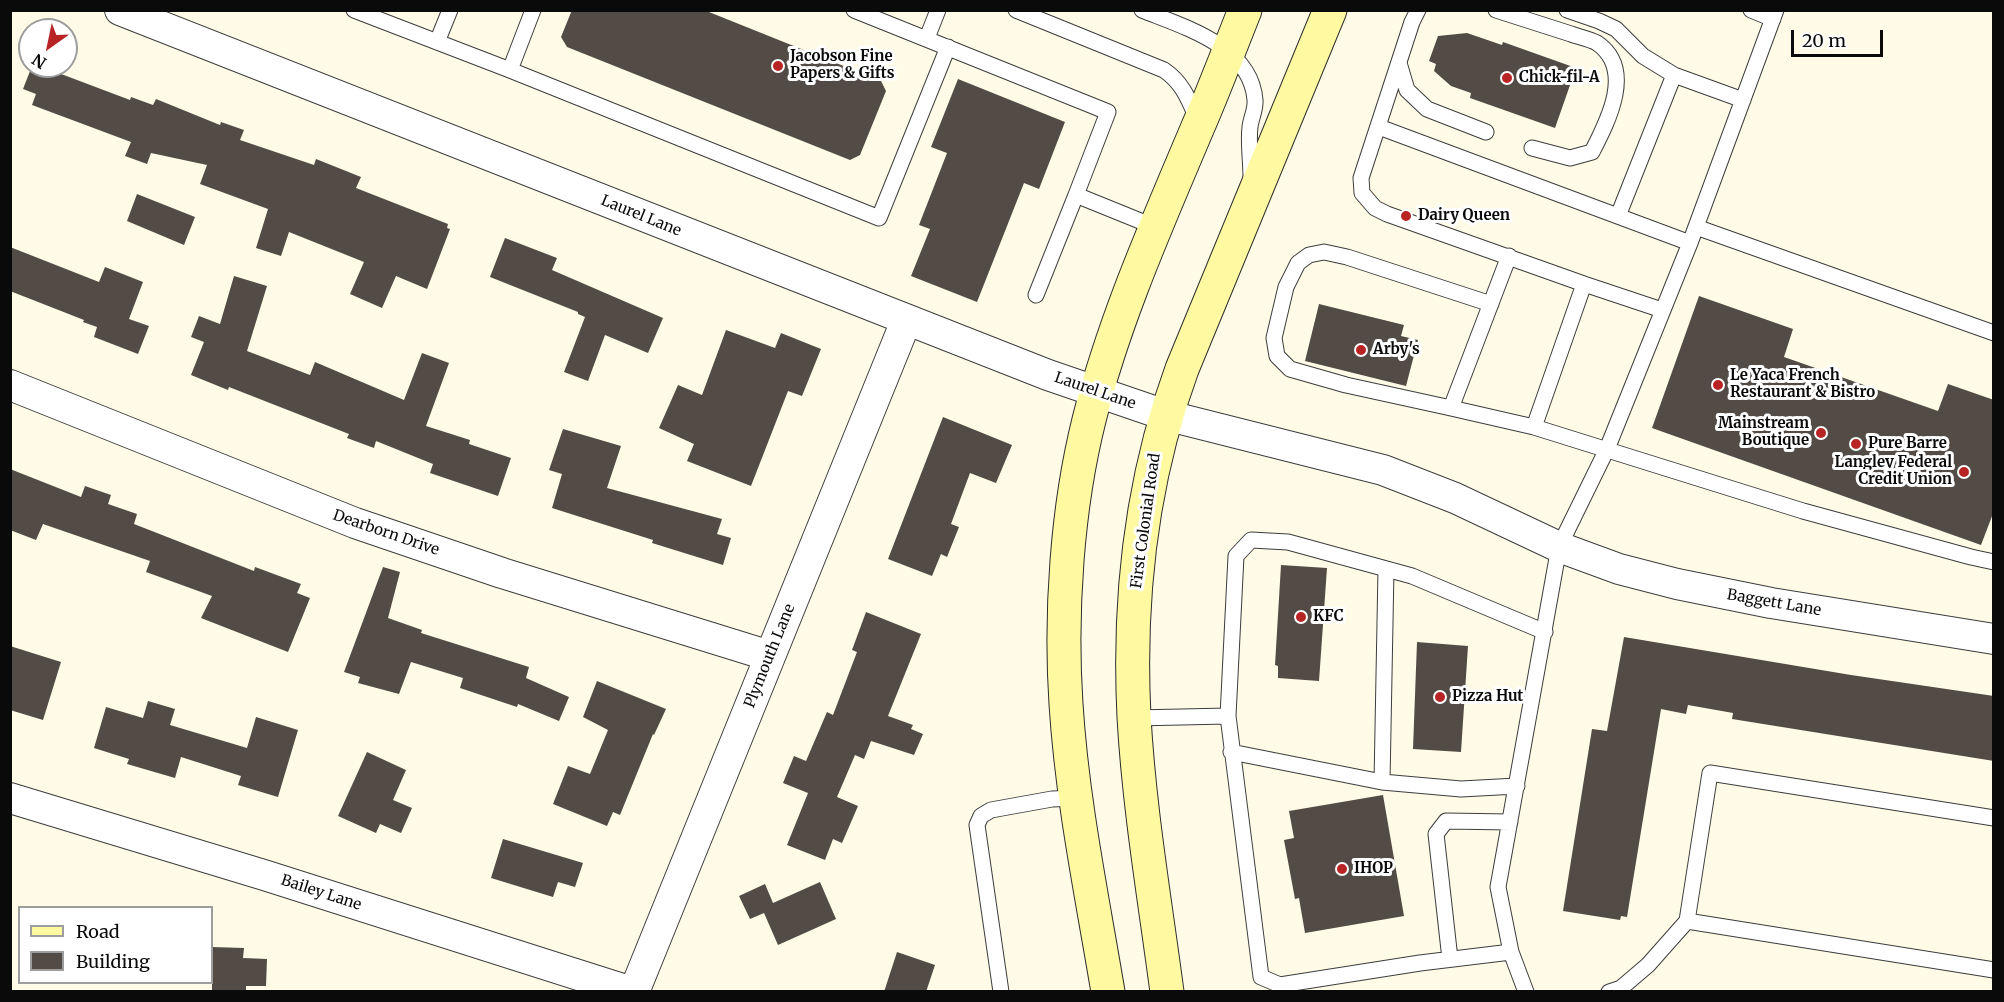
<!DOCTYPE html>
<style>
body{margin:0}
#map{position:relative;width:2004px;height:1002px;overflow:hidden;background:#fffbe6;font-family:Merriweather,serif}
canvas{display:block}
.frame{position:absolute;inset:0;border:12px solid #0a0a0a;pointer-events:none}
.legend{position:absolute;left:18px;top:906px;width:195px;height:78px;box-sizing:border-box;background:#fff;border:2px solid #9d9d9d;margin:0;padding:8px 10px;list-style:none;font-size:18px;color:#0a0a0a}
.legend li{display:flex;align-items:center;gap:12px;height:30px}
.legend b{width:30px;border:2px solid #9d9d9d}
.north{position:absolute;left:18px;top:18px;width:60px;height:60px;box-sizing:border-box;background:#fff;border:2px solid #9d9d9d;border-radius:50%;rotate:213deg;font-size:16px;font-weight:700;line-height:24px;text-align:center;color:#0a0a0a}
.north::after{content:'';display:block;margin:auto;width:21px;height:27px;background:#b82324;clip-path:polygon(50% 0,100% 100%,50% 72%,0 100%)}
.scale{position:absolute;left:1791px;top:30px;width:92px;height:27px;box-sizing:border-box;border:3px solid #0a0a0a;border-top:0;padding-left:8px;font-size:18px;line-height:21px;white-space:nowrap;color:#0a0a0a;-webkit-text-stroke:4px #fff;paint-order:stroke}
</style>
<div id="map">
<canvas width="2004" height="1002"></canvas>
<div class="frame"></div>
<ul class="legend">
<li><b style="height:8px;background:#fff9a1"></b>Road</li>
<li><b style="height:16px;background:#524b46"></b>Building</li>
</ul>
<div class="north">N</div>
<div class="scale">20 m</div>
</div>
<script>
const context = document.querySelector('canvas').getContext('2d');
context.lineJoin = 'round';
function fill(path, color) {
  context.fillStyle = color;
  context.fill(path, 'evenodd');
}
function stroke(path, color, width, dash) {
  context.strokeStyle = color;
  context.lineWidth = width;
  context.lineCap = dash ? 'butt' : 'round';
  context.setLineDash(dash || []);
  context.stroke(path);
}
function write(font, color, halo, rows, align = 'center') {
  context.font = font + ' Merriweather,serif';
  context.lineWidth = 6;
  context.setLineDash([]);
  context.textBaseline = 'middle';
  context.strokeStyle = halo;
  context.fillStyle = color;
  for (const [text, x, y, turn = 0] of rows) {
    context.save();
    context.translate(x, y);
    context.rotate((+turn || 0) * Math.PI / 180);
    context.textAlign = isNaN(turn) ? turn : align;
    if (halo) context.strokeText(text, 0, 0);
    context.fillText(text, 0, 0);
    context.restore();
  }
}
const building = new Path2D(`
 M572,10H704L881,81L886,91L860,155L850,160L567,47L561,37Z
 M1467,33L1502,45L1503,42L1576,68L1555,128L1470,98L1471,93L1451,86L1434,71L1436,64L1429,61L1438,36Z
 M32,66H40L130,100L131,97L153,105L156,99L220,125L221,122L244,130L240,140L314,165L316,159L361,177L356,188L448,224L447,228L450,229L427,289L396,276L382,308L350,294L364,262L289,232L281,256L256,248L268,209L200,184L207,165L151,153L147,164L125,156L131,142L32,105L36,94L23,89Z
 M958,79L1065,122L1039,189L1024,183L977,302L911,276L930,229L919,225L947,153L931,147Z
 M137,194L195,217L184,245L127,221Z
 M505,238L557,258L552,270L663,318L648,353L605,335L588,381L564,372L585,317L578,314V312L490,277Z
 M10,247L99,282L105,267L143,282L129,319L149,326L138,354L94,337L97,327L83,322L84,320L10,291Z
 M234,276L267,286L247,351L310,375L315,362L404,400L422,353L449,363L426,426L470,440L469,444L511,458L498,496L430,473L433,464L376,441L374,448L347,438L349,434L229,387L228,390L191,375L204,342L191,337L199,316L220,324Z
 M1699,296L1793,329L1784,357L1938,411L1948,384L1994,400V511L1981,545L1652,428Z
 M1319,304L1404,325L1401,336L1418,340L1406,386L1305,361Z
 M726,330L775,348L781,333L821,349L802,396L788,391L751,486L687,461L694,444L659,428L678,385L702,395Z
 M943,417L1012,445L996,483L970,473L951,524L959,527L947,557L941,554L932,576L888,559Z
 M563,429L621,446L607,488L722,519L717,534L731,538L723,565L652,543L653,540L552,508L562,474L549,470Z
 M10,469L81,497L85,486L111,495L108,504L137,514L134,524L254,571L255,567L301,584L297,593L310,598L288,652L201,618L212,596L146,572L150,561L43,524L36,540L10,530Z
 M1281,565L1327,568L1319,681L1278,678V666L1275,665Z
 M383,567L400,572L388,618L422,630L421,633L529,667L526,678L569,697L559,721L518,704L517,707L460,688L463,678L411,662L399,694L358,683L360,677L344,672Z
 M866,612L921,634L888,716L913,725L911,729L923,734L914,755L871,741L864,759L855,755L837,797L858,806L842,843L833,839L825,860L787,845L808,793L783,783L794,756L806,761L827,712L833,715L857,652L852,650Z
 M1624,637L1851,675L1994,696V761L1732,719L1733,713L1688,705L1686,714L1661,709L1627,917L1621,916L1620,920L1563,911L1592,729L1607,731Z
 M1417,642L1468,646L1461,752L1413,749Z
 M10,646L61,662L43,720L10,710Z
 M597,681L666,709L654,735L653,734L620,815L613,812L607,826L553,804L568,766L590,774L608,730L583,717Z
 M148,701L175,709L170,725L247,748L256,717L298,730L278,797L238,785L241,776L181,757L175,778L127,764L129,759L94,748L106,707L143,718Z
 M367,752L406,770L393,800L412,808L401,833L380,824L376,833L338,816Z
 M1383,795L1404,916L1305,933L1299,898L1295,899L1284,840L1294,838L1289,811Z
 M503,839L583,863L575,887L558,882L553,897L491,878Z
 M820,882L836,919L778,945L764,913L750,919L739,896L765,884L773,903Z
 M212,947L244,948L243,958L267,959L266,986H246V992H212Z
 M897,952L935,965L926,992H884Z`);
const service = new Path2D(`
 M354,10L510,70
 M533,10L510,70L879,218L948,47
 M854,10L1108,112L1076,195L1155,227
 M1016,10L1164,70C1183,83 1189,100 1198,121
 M1142,10C1184,27 1251,46 1255,100C1256,109 1251,118 1250,127C1248,143 1251,161 1251,178
 M1418,10L1412,22L1361,178L1362,193L1375,208L1387,214L1584,284
 M1496,10C1521,18 1546,26 1571,34C1579,37 1590,39 1597,43C1635,69 1608,121 1592,152L1570,158L1532,148
 M1567,10L1599,21L1616,29L1643,56L1674,75L1743,100
 M1751,10L1773,19
 M927,38L938,10
 M437,42L450,10
 M1399,63L1407,90L1427,109L1486,132
 M1379,127L1690,243
 M1618,216L1674,75
 M1696,227L1994,333
 M1509,256L1451,408L1534,427
 M1036,295L1076,195
 M1662,310L1584,284L1534,427L1803,511L1971,557L1994,562
 M1451,408L1346,385L1290,369L1277,356L1274,338L1286,287L1298,263L1309,255L1324,252L1347,257L1491,304
 M1134,718L1228,716
 M1231,752L1382,782L1461,789L1517,786
 M1382,782L1386,569
 M1687,921L1994,970
 M1511,952L1420,963L1280,985L1261,977L1228,716L1236,556L1251,540L1288,542L1412,576L1545,632
 M1450,959L1436,834L1446,821L1510,822
 M1001,992L977,825L981,816L991,810L1052,799L1076,798
 M1526,992L1511,952L1498,887L1559,547L1607,449L1690,243L1776,10
 M1609,992L1621,988L1648,965L1687,921L1710,773L1994,818`);
const minor = new Path2D(`
 M120,10L1048,375L1165,415L1383,470L1455,498L1559,547L1619,569L1677,584L1771,603L1994,639
 M10,385L355,523L502,573L770,656
 M10,798L264,875L632,992
 M634,992L906,321`);
const secondary = new Path2D(`
 M1108,992C1092,896 1072,800 1066,704C1060,613 1067,508 1089,420C1114,320 1157,224 1197,129C1214,90 1229,50 1245,10
 M1167,992C1155,901 1139,808 1134,717C1128,597 1141,481 1182,369L1330,10`);
const markers = [
 [778,66,6,"#b82324"],
 [1507,78,6,"#b82324"],
 [1406,216,6,"#b82324"],
 [1361,350,6,"#b82324"],
 [1718,385,6,"#b82324"],
 [1821,433,6,"#b82324"],
 [1856,444,6,"#b82324"],
 [1964,472,6,"#b82324"],
 [1301,617,6,"#b82324"],
 [1440,697,6,"#b82324"],
 [1342,869,6,"#b82324"]
];
const poiNames = [
 ["Jacobson Fine",790,57],
 ["Papers & Gifts",790,74],
 ["Chick-fil-A",1519,78],
 ["Dairy Queen",1418,216],
 ["Arby's",1373,350],
 ["Le Yaca French",1730,376],
 ["Restaurant & Bistro",1730,393],
 ["Mainstream",1809,424,"right"],
 ["Boutique",1809,441,"right"],
 ["Pure Barre",1868,444],
 ["Langley Federal",1952,463,"right"],
 ["Credit Union",1952,480,"right"],
 ["KFC",1313,617],
 ["Pizza Hut",1452,697],
 ["IHOP",1354,869]
];
const streetNames = [
 ["Laurel Lane",641,216,22],
 ["Laurel Lane",1095,391,19],
 ["First Colonial Road",1146,521,-82],
 ["Dearborn Drive",386,533,19],
 ["Baggett Lane",1774,603,10],
 ["Plymouth Lane",770,656,-68],
 ["Bailey Lane",321,893,18]
];
fill(building, '#524b46');
stroke(service, '#3d3d3d', 17);
stroke(minor, '#3d3d3d', 32);
stroke(secondary, '#2c2c2c', 35);
stroke(service, '#fff', 15);
stroke(minor, '#fff', 30);
stroke(secondary, '#fff9a1', 33);
for (const [x, y, r, color] of markers) {
  const dot = new Path2D();
  dot.arc(x, y, r, 0, 2 * Math.PI);
  context.fillStyle = color;
  context.fill(dot);
  stroke(dot, '#fff', 2);
}
write('bold 15px', '#0a0a0a', '#fff', poiNames, 'left');
write('15px', '#0a0a0a', '#fff', streetNames);
</script>
